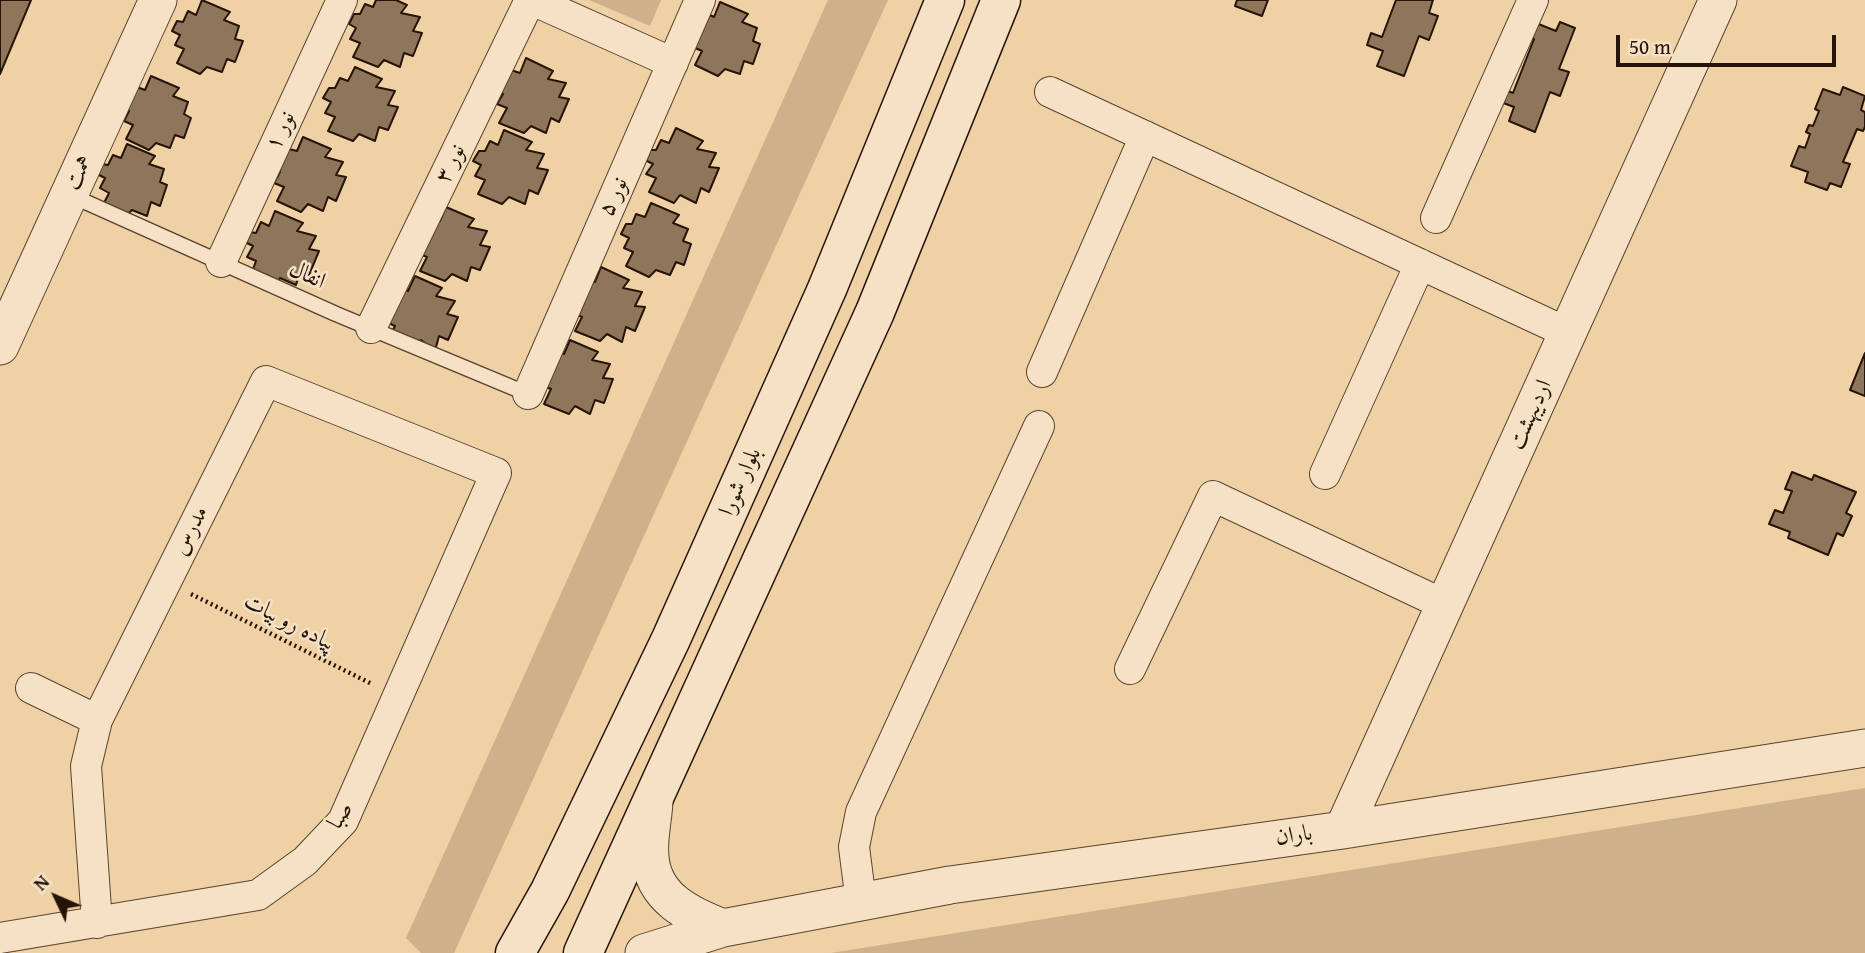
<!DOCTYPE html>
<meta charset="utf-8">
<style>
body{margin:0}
#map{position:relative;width:1865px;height:953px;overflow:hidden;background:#efd1a5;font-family:"Gentium Book Plus",serif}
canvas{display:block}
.north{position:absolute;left:21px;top:862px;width:70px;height:70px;-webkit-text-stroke:5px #f5e1c4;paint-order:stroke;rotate:314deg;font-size:19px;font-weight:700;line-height:28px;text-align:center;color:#271409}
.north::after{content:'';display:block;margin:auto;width:24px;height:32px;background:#271409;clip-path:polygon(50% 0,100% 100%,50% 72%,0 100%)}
.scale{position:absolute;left:1616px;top:35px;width:220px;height:32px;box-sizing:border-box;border:4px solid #271409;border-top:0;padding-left:9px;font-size:21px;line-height:24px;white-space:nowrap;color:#271409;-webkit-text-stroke:5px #f5e1c4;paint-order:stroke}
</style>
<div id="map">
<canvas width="1865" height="953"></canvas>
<div class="north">N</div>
<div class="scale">50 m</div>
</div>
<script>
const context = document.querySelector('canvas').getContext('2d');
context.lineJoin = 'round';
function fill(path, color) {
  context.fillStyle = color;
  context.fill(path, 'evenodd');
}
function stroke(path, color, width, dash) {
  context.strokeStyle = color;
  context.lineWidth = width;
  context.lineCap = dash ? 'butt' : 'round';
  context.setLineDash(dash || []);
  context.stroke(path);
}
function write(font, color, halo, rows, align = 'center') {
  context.font = font + ' "Gentium Book Plus",Amiri,serif';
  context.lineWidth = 5;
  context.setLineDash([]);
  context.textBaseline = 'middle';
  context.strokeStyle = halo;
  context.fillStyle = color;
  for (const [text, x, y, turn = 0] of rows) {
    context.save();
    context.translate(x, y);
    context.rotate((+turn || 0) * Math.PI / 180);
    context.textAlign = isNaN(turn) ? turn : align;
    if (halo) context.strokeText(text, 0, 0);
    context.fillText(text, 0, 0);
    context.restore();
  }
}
const green = new Path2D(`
 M589,0H661L650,26Z
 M828,0H888L454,953H421L406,938Z
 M1865,788V953H831Z`);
const building = new Path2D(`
 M0,0H31L0,74Z
 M202,0L230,12L224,20L239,26L235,39L243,41L235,62L227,59L222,72L207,67L200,74L177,63L184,49L175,45L180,35L172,31L177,21L183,22L188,11L196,15Z
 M376,0H396L407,5L401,13L420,17L413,31L422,33L413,56L404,53L400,67L384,60L378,67L353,57L360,43L350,39L356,28L349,24L354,14H360L365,4L373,7Z
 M1237,0H1268L1262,16L1235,6Z
 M1396,0H1433L1429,13L1438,16L1429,40L1419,36L1404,76L1377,66L1383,51L1367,45L1371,33L1382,37Z
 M720,2L748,14L742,22L757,28L753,41L760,44L753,64L744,61L740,74L725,69L718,76L695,65L702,51L693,47L706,13L714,17Z
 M1531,21L1556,31L1560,22L1575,28L1559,69L1569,72L1560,96L1550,92L1535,132L1509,121L1514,107L1498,101L1503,89L1513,93L1534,39L1525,36Z
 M526,58L553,71L548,79L566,83L559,97L569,99L559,122L551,118L546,133L531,126L524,133L499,123L507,108L497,104L503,94L495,90L511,70L520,73Z
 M355,67L382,79L376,87L395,91L388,105L398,107L388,130L379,127L375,141L359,134L353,141L328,131L335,117L325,113L331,102L323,98L329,88H335L340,78L348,81Z
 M151,76L179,88L173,96L188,102L184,114L191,118L184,138L175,135L170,148L156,143L149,150L126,139L133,125L124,121L129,111L121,107L137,87L145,90Z
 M1843,87L1865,96L1861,110L1865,112V127L1863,131L1857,129L1843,162L1850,164L1841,187L1830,183L1827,190L1805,182L1808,172L1791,166L1799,146L1805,148L1810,134L1806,132L1809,125L1813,126L1819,111L1815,109L1823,89L1840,95Z
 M676,128L703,141L697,149L716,153L709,167L719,168L709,192L701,188L696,203L680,195L674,203L649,192L656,178L646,174L653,164L645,160L650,150H656L661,140L669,143Z
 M504,130L532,142L526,150L544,154L537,168L548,170L538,194L529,190L525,204L509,197L502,204L478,194L485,180L475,176L481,165L473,161L479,151H485L490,141L498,145Z
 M303,137L331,149L325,157L343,162L336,175L346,177L336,201L328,197L323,211L308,204L301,212L277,201L284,187L274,183L280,172L272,169L289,149L297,151Z
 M127,144L155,156L149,164L164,169L160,182L167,185L160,206L151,202L147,216L132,210L125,217L102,207L109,193L100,188L105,178L97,174L102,164L108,165L113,155L121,158Z
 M651,203L679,215L673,223L688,229L683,241L691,244L684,265L676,262L670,275L656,270L649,277L626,266L633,252L624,248L629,238L621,234L626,224H632L636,214L645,217Z
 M446,207L474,219L468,227L487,231L480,245L490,247L480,270L471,267L467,281L452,274L445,281L420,271L427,257L417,253L432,218L440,221Z
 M275,211L303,223L297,231L316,236L309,249L319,251L309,275L300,271L296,285L280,278L277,283L252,272L256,261L247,257L253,246L245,242L250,232L256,233L261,222L269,226Z
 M601,267L629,280L623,288L642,292L635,306L645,307L635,331L626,327L622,342L607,334L600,341L575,331L582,317L572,313L587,279L595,282Z
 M415,276L442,288L436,296L455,301L447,314L458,317L448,340L439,336L435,351L421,340L417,344L391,334L395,326L386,322L400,288L408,291Z
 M570,340L598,352L592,360L610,364L603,378L613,379L604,403L595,400L590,414L575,406L569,414L544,404L551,389L541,385L556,351L564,354Z
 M1865,353V396L1850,390Z
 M1792,472L1812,480L1814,475L1856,492L1846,513L1852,516L1843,536L1837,533L1828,555L1788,538L1790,532L1769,524L1775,510L1783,513L1792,491L1785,489Z`);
const path = new Path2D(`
 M191,594L372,684`);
const service = new Path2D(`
 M70,195L336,314L528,394`);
const minor = new Path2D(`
 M532,0L673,63
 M1050,92L1568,333
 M1436,218L1533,0
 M221,262L342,0
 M371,328L530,0
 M1042,372L1145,136
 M528,394L700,0
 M1325,474L1420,264
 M1130,669L1213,496L1445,605
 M31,688L97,720
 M861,902L854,847L861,812L1039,426
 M0,938L258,895L305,861L343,821L496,473L266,381L97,720L86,766L97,923`);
const tertiary = new Path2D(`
 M0,346L158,0
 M654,802C653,820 648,839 650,857C653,898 689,915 723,928
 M1343,830L1718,0
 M644,953L723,928L950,885L1343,830L1865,748`);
const secondary = new Path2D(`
 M515,953L550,891L671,639L827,289L945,0
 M583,953L875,312L1001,0`);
const streetNames = [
 ["نور ۱",281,131,-65],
 ["نور ۳",451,164,-64],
 ["همت",79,173,-66],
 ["نور ۵",614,197,-66],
 ["انفال",307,276,24],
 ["اردیبهشت",1531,415,-66],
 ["بلوار شورا",741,482,-66],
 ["مدرس",191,531,-63],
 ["پیاده رو بیات",289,623,27],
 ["صبا",341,816,-58],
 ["باران",1294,836,-8]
];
fill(green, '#cdb18a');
fill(building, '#8f765a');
stroke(building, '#271409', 2);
stroke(service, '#594330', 17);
stroke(minor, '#594330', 32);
stroke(tertiary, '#594330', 39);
stroke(secondary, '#271409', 41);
stroke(path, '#271409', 4.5, [2, 3.5]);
stroke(service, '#f5e1c4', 14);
stroke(minor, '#f5e1c4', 30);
stroke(tertiary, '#f5e1c4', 37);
stroke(secondary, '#f5e1c4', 38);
write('23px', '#271409', '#f5e1c4', streetNames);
</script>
